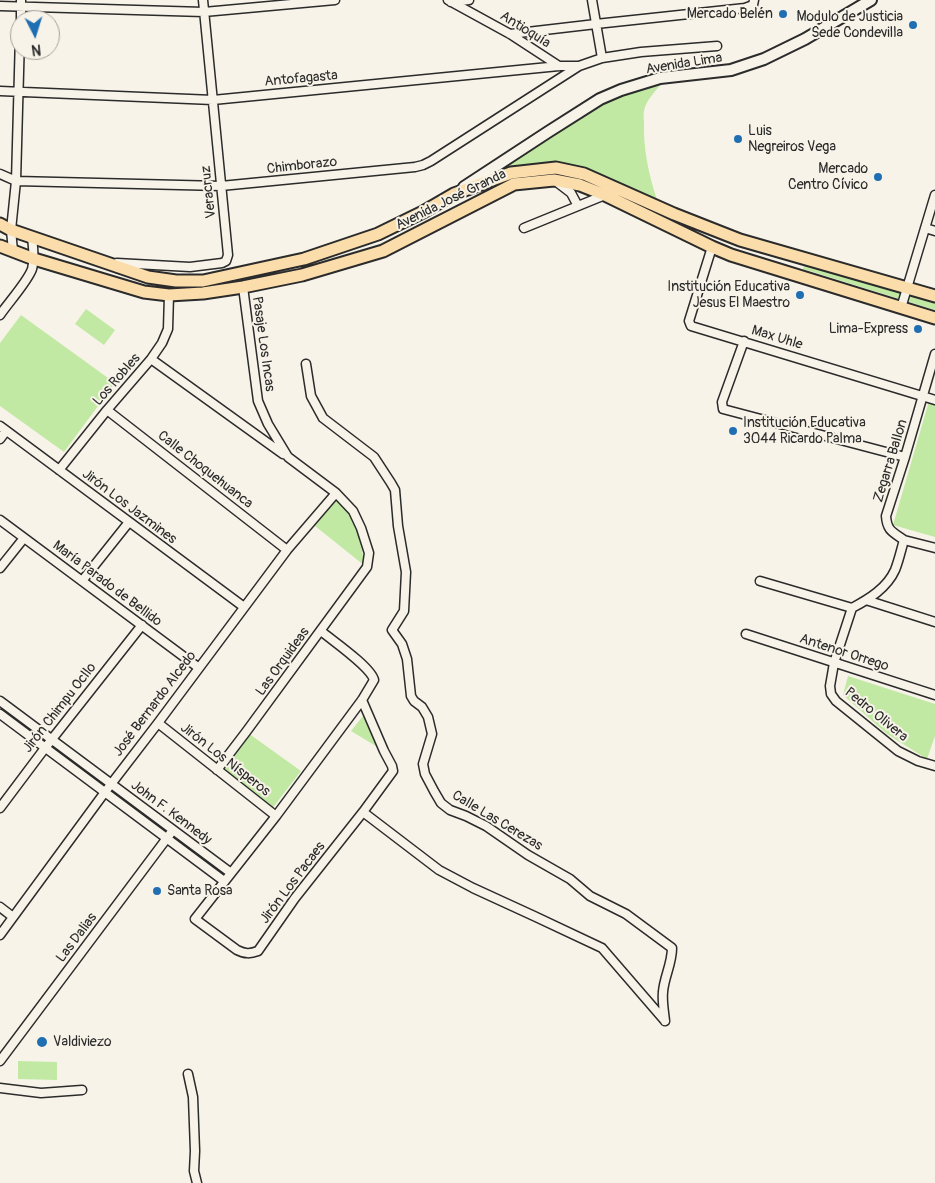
<!DOCTYPE html>
<meta charset="utf-8">
<style>
body{margin:0}
#map{position:relative;width:935px;height:1183px;overflow:hidden;background:#f7f3e8;font-family:Pangolin,sans-serif}
canvas{display:block}
.north{position:absolute;left:10px;top:10px;width:50px;height:50px;box-sizing:border-box;background:#f7f3e8;border:1px solid #a5a39c;border-radius:50%;rotate:175deg;font-size:14px;font-weight:700;line-height:20px;text-align:center;color:#2b2b2b}
.north::after{content:'';display:block;margin:auto;width:18px;height:22px;background:#1f6fb2;clip-path:polygon(50% 0,100% 100%,50% 72%,0 100%)}
</style>
<div id="map">
<canvas width="935" height="1183"></canvas>
<div class="north">N</div>
</div>
<script>
const context = document.querySelector('canvas').getContext('2d');
context.lineJoin = 'round';
function fill(path, color) {
  context.fillStyle = color;
  context.fill(path, 'evenodd');
}
function stroke(path, color, width, dash) {
  context.strokeStyle = color;
  context.lineWidth = width;
  context.lineCap = dash ? 'butt' : 'round';
  context.setLineDash(dash || []);
  context.stroke(path);
}
function write(font, color, halo, rows, align = 'center') {
  context.font = font + ' Pangolin,sans-serif';
  context.lineWidth = 4;
  context.setLineDash([]);
  context.textBaseline = 'middle';
  context.strokeStyle = halo;
  context.fillStyle = color;
  for (const [text, x, y, turn = 0] of rows) {
    context.save();
    context.translate(x, y);
    context.rotate((+turn || 0) * Math.PI / 180);
    context.textAlign = isNaN(turn) ? turn : align;
    if (halo) context.strokeText(text, 0, 0);
    context.fillText(text, 0, 0);
    context.restore();
  }
}
const green = new Path2D(`
 M661,82V84C655,92 646,100 644,111C643,114 644,119 644,122C643,149 649,175 657,200C622,186 584,164 546,163C533,163 517,168 504,170L515,159L612,96Z
 M805,263L935,300V310L803,269Z
 M86,309L115,330L104,345L75,324Z
 M21,315L115,383L64,452L0,406V343Z
 M929,401L935,403V537L893,525Z
 M337,498C360,518 359,538 365,566L315,526Z
 M848,676L935,704V736L927,759L887,734L843,695Z
 M367,711L384,751L351,731Z
 M248,733L301,771L271,810L221,771Z
 M18,1061L57,1062V1080L18,1079Z`);
const street = new Path2D(`
 M448,0L510,34L559,66
 M592,0L602,58
 M451,2L469,0
 M0,6L204,12L335,0
 M21,20V0
 M510,34L596,24L745,8L753,5L754,0
 M0,91L213,100L559,66H579L602,58L641,52L717,46
 M0,174L16,181L221,186L415,167L423,165L431,161L579,66
 M558,183L571,193L578,206
 M524,228L605,195
 M925,228L935,231
 M712,247L689,321L691,326L935,400
 M13,251L11,230L16,181L20,36
 M117,263L190,267L222,263L226,261L228,255L203,0
 M901,308L935,195
 M0,315C8,303 28,281 32,269C35,259 33,247 32,237
 M744,341L722,402L723,409L905,457
 M935,354L905,457L886,516C887,531 893,532 904,540C901,550 899,560 895,570C887,588 869,599 852,608L834,663L830,686L831,694L836,701L898,751L918,761L935,766
 M151,359L283,454
 M306,364L311,396L323,418L374,457L391,483L395,490L398,526L406,572L404,611L392,630L402,644L407,659L411,696L414,701L422,707L428,717L432,734L423,764L425,774L434,791L441,803L450,810L466,816L486,826L528,855L570,879L590,896L626,914L672,948C672,964 664,977 663,992C662,1002 664,1011 665,1021
 M107,410L287,550
 M0,426L244,607
 M0,439L6,431
 M59,470L107,410L151,359L162,343L168,329L169,295
 M0,520L199,668
 M904,540L935,548
 M0,568L24,538
 M82,581L129,522
 M760,581L852,608
 M866,600L935,622
 M321,631C333,641 371,667 374,680L362,700L276,816L195,919L237,950C245,954 250,954 258,951L295,898L363,812L393,771L392,766L384,751L362,700
 M746,634L935,695
 M0,701L231,873
 M0,714L224,881
 M158,723L276,816
 M217,770L246,732L367,567L369,553L361,528L353,511L336,493L288,457L268,424L258,401L243,287
 M0,808L45,748L142,625
 M363,812L439,870L473,888L534,916L602,948L665,1021
 M0,907L13,917
 M0,935L105,792L158,723L287,550L336,493
 M0,1061L173,830
 M188,1074L193,1097L195,1151L194,1171L197,1183
 M0,1088L41,1093L82,1090`);
const secondary = new Path2D(`
 M464,187L548,132L600,99L621,90L660,78L731,70L764,59L805,39L871,0`);
const primary = new Path2D(`
 M0,224L11,230L148,277L176,281H203L304,259L378,234L423,212L454,194L511,173L556,168L584,174L674,214L740,240L935,296
 M0,246L34,259L144,292L169,295L203,293L243,287L302,275L383,251L514,184L554,180L580,185L605,195L712,247L731,255L935,318`);
const markers = [
 [783,14,5,"#1f6fb2"],
 [913,25,5,"#1f6fb2"],
 [738,139,5,"#1f6fb2"],
 [878,177,5,"#1f6fb2"],
 [800,295,5,"#1f6fb2"],
 [918,329,5,"#1f6fb2"],
 [733,431,5,"#1f6fb2"],
 [157,891,5,"#1f6fb2"],
 [42,1042,6,"#1f6fb2"]
];
const poiNames = [
 ["Mercado Belén",773,14],
 ["Modulo de Justicia",903,17],
 ["Sede Condevilla",903,33],
 ["Luis",748,131,"left"],
 ["Negreiros Vega",748,147,"left"],
 ["Mercado",868,169],
 ["Centro Cívico",868,185],
 ["Institución Educativa",790,287],
 ["Jesus El Maestro",790,303],
 ["Lima-Express",908,329],
 ["Institución Educativa",743,423,"left"],
 ["3044 Ricardo Palma",743,439,"left"],
 ["Santa Rosa",167,891,"left"],
 ["Valdiviezo",53,1042,"left"]
];
const streetNames = [
 ["Antioquía",525,30,32],
 ["Avenida Lima",684,64,-9],
 ["Antofagasta",301,79,-5],
 ["Chimborazo",302,166,-6],
 ["Veracruz",209,192,-96],
 ["Avenida José Granda",451,200,-26],
 ["Max Uhle",777,338,17],
 ["Pasaje Los Incas",263,344,82],
 ["Los Robles",117,380,-49],
 ["Zegarra Ballon",891,461,-73],
 ["Calle Choquehuanca",205,470,38],
 ["Jirón Los Jazmines",129,507,37],
 ["María Parado de Bellido",107,584,37],
 ["Antenor Orrego",844,653,18],
 ["Las Orquideas",283,662,-54],
 ["José Bernardo Alcedo",155,704,-53],
 ["Jirón Chimpu Ocllo",60,708,-52],
 ["Pedro Olivera",876,715,39],
 ["Jirón Los Nísperos",225,760,38],
 ["John F. Kennedy",171,813,37],
 ["Calle Las Cerezas",497,821,31],
 ["Jirón Los Pacaes",293,883,-53],
 ["Las Dalias",77,938,-53]
];
fill(green, '#c2e9a4');
stroke(street, '#2b2b2b', 11);
stroke(secondary, '#2b2b2b', 14);
stroke(primary, '#2b2b2b', 15);
stroke(street, '#f7f3e8', 8);
stroke(secondary, '#f7f3e8', 10);
stroke(primary, '#fbddab', 11);
for (const [x, y, r, color] of markers) {
  const dot = new Path2D();
  dot.arc(x, y, r, 0, 2 * Math.PI);
  context.fillStyle = color;
  context.fill(dot);
  stroke(dot, '#f7f3e8', 2);
}
write('14px', '#2b2b2b', '#f7f3e8', poiNames, 'right');
write('14px', '#2b2b2b', '#f7f3e8', streetNames);
</script>
